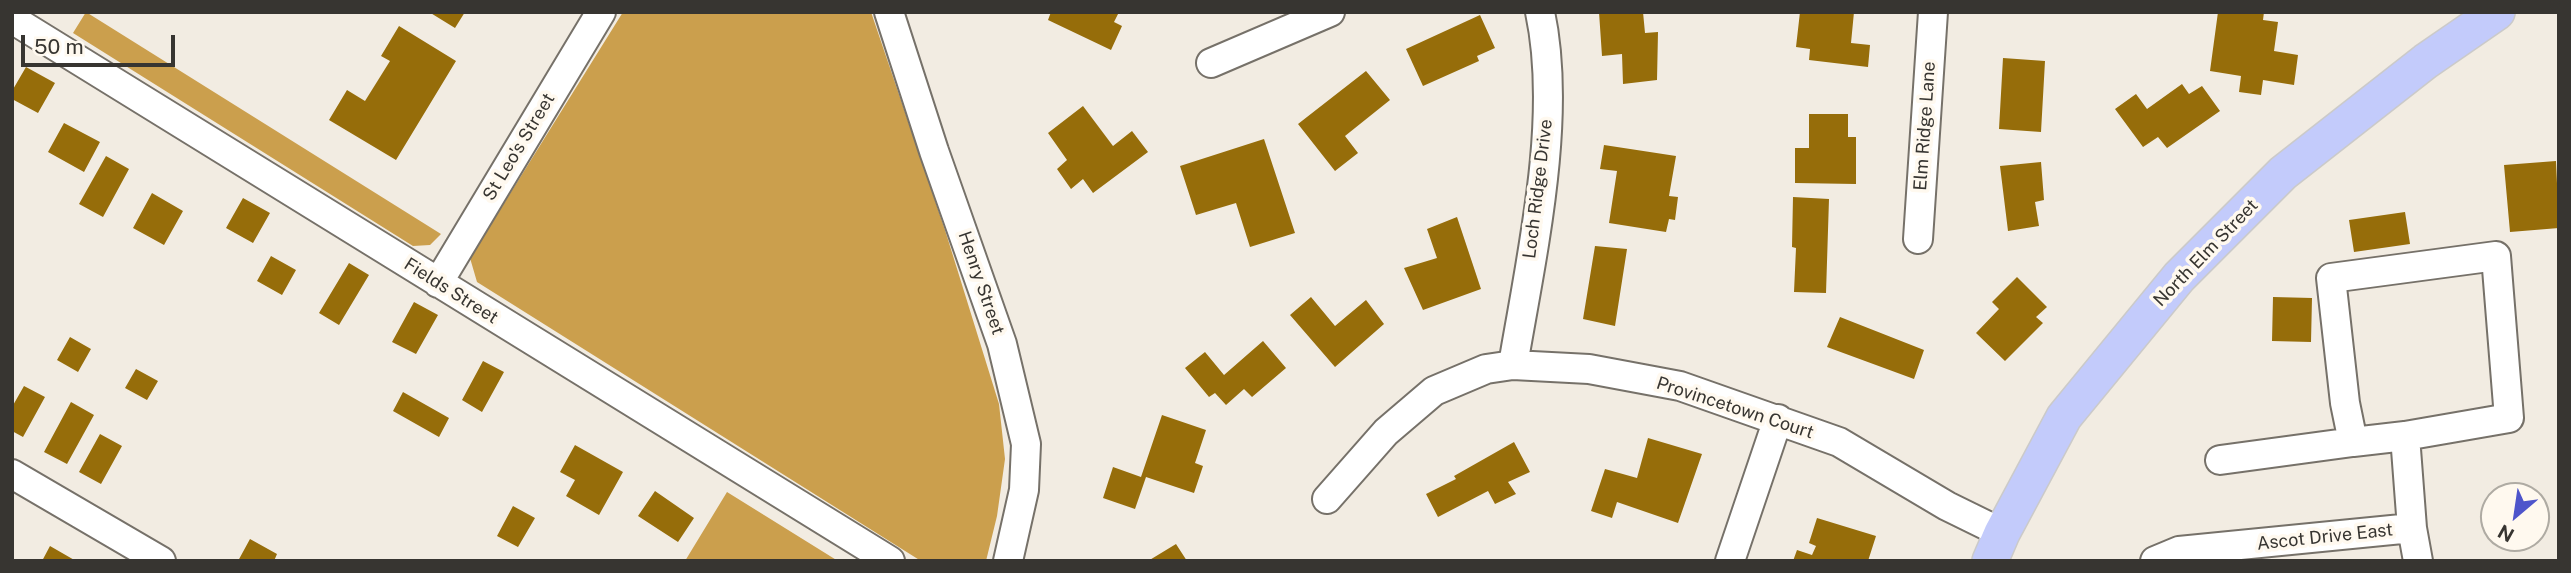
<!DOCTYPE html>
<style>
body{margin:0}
#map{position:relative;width:2571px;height:573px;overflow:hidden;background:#f2ece2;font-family:"Public Sans",sans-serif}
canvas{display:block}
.frame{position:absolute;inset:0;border:14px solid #373531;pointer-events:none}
.north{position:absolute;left:2480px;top:482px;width:70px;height:70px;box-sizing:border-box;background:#fff9ef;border:2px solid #afaba3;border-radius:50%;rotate:209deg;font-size:19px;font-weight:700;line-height:28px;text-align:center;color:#373531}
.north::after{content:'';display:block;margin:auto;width:24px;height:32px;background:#4e55cb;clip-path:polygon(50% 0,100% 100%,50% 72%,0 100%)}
.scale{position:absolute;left:21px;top:35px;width:154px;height:32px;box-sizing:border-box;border:4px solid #373531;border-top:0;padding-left:9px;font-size:21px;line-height:24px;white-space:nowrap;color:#373531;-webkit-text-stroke:5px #fff9ef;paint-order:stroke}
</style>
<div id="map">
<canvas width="2571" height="573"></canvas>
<div class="frame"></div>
<div class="north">N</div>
<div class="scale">50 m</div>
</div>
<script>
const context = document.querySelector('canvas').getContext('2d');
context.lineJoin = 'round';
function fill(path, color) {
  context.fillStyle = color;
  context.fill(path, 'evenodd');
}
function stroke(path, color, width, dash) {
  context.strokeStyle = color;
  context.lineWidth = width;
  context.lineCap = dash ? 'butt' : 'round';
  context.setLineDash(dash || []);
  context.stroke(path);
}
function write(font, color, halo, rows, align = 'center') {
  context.font = font + ' "Public Sans",sans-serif';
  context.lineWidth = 7;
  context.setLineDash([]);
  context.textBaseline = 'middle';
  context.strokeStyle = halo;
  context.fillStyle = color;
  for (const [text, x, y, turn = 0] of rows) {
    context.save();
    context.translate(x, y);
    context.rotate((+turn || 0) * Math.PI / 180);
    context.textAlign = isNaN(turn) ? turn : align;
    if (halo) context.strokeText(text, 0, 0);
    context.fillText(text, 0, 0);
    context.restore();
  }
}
const forest = new Path2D(`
 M86,12L441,234L430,245L413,246L73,33Z
 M623,12H871L945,230L999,404L1005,459L997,516L986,561H921L477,282L470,258Z
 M727,492L838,561H685Z`);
const building = new Path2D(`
 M429,12H465L455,28Z
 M1051,12H1119L1114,22L1122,26L1111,50L1048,20Z
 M1599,12H1643L1645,33L1658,32L1657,80L1623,84L1622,54L1602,56Z
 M1800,12H1854L1851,43L1870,45L1868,67L1809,60L1810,49L1796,47Z
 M2218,12H2264L2263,20L2278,22L2274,51L2298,55L2294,85L2263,80L2261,95L2239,92L2241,76L2210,71Z
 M1480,15L1495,48L1477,56L1479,61L1423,86L1406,49Z
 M399,26L456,61L396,160L329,120L347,90L365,101L390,61L381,56Z
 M2003,58L2045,61L2041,132L1999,129Z
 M26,67L55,83L38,113L12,99V91Z
 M1366,71L1390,100L1345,136L1358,153L1335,171L1298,124Z
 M2182,84L2189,94L2202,86L2220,111L2167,148L2158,137L2143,147L2115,109L2136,94L2147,109Z
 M1083,106L1113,146L1132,131L1148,152L1093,193L1083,179L1071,189L1057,169L1067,160L1048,133Z
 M1809,114H1848V137H1856V184L1795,183V148H1809Z
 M64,123L100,142L84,172L48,152Z
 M1264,139L1295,233L1250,247L1236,203L1196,215L1180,166Z
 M1604,145L1676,156L1669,196L1678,197L1675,220L1669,219L1666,232L1609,223L1617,171L1600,169Z
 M106,156L129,169L103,217L79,204Z
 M2556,161L2559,228L2510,232L2504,165Z
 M2041,162L2044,200L2035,202L2039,226L2008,231L2000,166Z
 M152,193L183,211L164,245L133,228Z
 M1793,197L1829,199L1826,293L1794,292L1796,248L1792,247Z
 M243,198L270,213L253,243L226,228Z
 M2405,212L2410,244L2354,252L2349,220Z
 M1457,217L1481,289L1423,310L1404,268L1437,258L1427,229Z
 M1595,246L1627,249L1615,326L1583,319Z
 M271,256L296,270L282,295L257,281Z
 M349,263L369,275L339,325L319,313Z
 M2017,277L2047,307L2036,317L2043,323L2005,361L1976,333L1999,309L1992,302Z
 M1311,297L1335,326L1366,300L1384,324L1335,367L1290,315Z
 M2273,297L2312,298L2311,342L2272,341Z
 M414,302L438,315L416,354L392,342Z
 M1840,317L1924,350L1914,379L1827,347Z
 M70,337L91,349L78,372L57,360Z
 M1263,341L1286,368L1252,397L1244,389L1226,405L1215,393L1209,397L1185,368L1205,352L1224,375Z
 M483,361L504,372L482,412L462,400Z
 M136,369L158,381L147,400L125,388Z
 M24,386L45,397L23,437L12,431V407Z
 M403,392L449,418L439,437L393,411Z
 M71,402L94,415L67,464L44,452Z
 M1162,415L1206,430L1195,463L1203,466L1194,493L1146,477L1135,509L1103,498L1113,467L1141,477Z
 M100,434L122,446L101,484L79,472Z
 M1648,438L1702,454L1678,523L1617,502L1612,518L1591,511L1605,469L1637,478Z
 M1514,442L1530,472L1508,482L1516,494L1495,504L1488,491L1438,517L1426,494L1456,479L1454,476Z
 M575,445L623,472L599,515L566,496L575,480L560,472Z
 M655,491L694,518L678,542L638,516Z
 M513,506L535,518L518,547L497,536Z
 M1817,518L1876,536L1868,561H1793L1797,550L1812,555L1816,546L1809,543Z
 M250,539L277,554L274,561H238Z
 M1176,544L1187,561H1148Z
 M50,546L76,561H42Z`);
const minor = new Path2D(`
 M889,12L934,151L1002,344L1026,444L1024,490L1008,561
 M12,19L890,561
 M1211,63L1330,12
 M1918,239L1933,12
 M2496,256L2509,418L2405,436L2353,442L2345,403L2331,278Z
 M438,283L601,12
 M1513,365C1531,258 1563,119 1540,12
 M2405,436L2412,528L2418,561
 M2220,460L2353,442
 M12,474L161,561
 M1327,499L1386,432L1434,391L1486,369L1513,365L1589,369L1680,386L1839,442L1947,506L2002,533
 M1730,561L1778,419
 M2155,561L2179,551L2412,528`);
const major = new Path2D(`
 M1990,561L2002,533L2064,417L2179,277L2283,173L2426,61L2497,12`);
const streetNames = [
 ["Elm Ridge Lane",1925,126,-86],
 ["St Leo's Street",519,147,-59],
 ["Loch Ridge Drive",1538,189,-83],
 ["North Elm Street",2206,253,-46],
 ["Henry Street",981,283,71],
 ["Fields Street",451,291,32],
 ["Provincetown Court",1735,408,18],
 ["Ascot Drive East",2325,537,-6]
];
fill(forest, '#cb9f4d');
fill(building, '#966d0a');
stroke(minor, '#767169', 32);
stroke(major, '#cbcac9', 38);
stroke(minor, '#fff', 28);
stroke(major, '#c3cbfb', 35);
write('18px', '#373531', '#fff9ef', streetNames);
</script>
